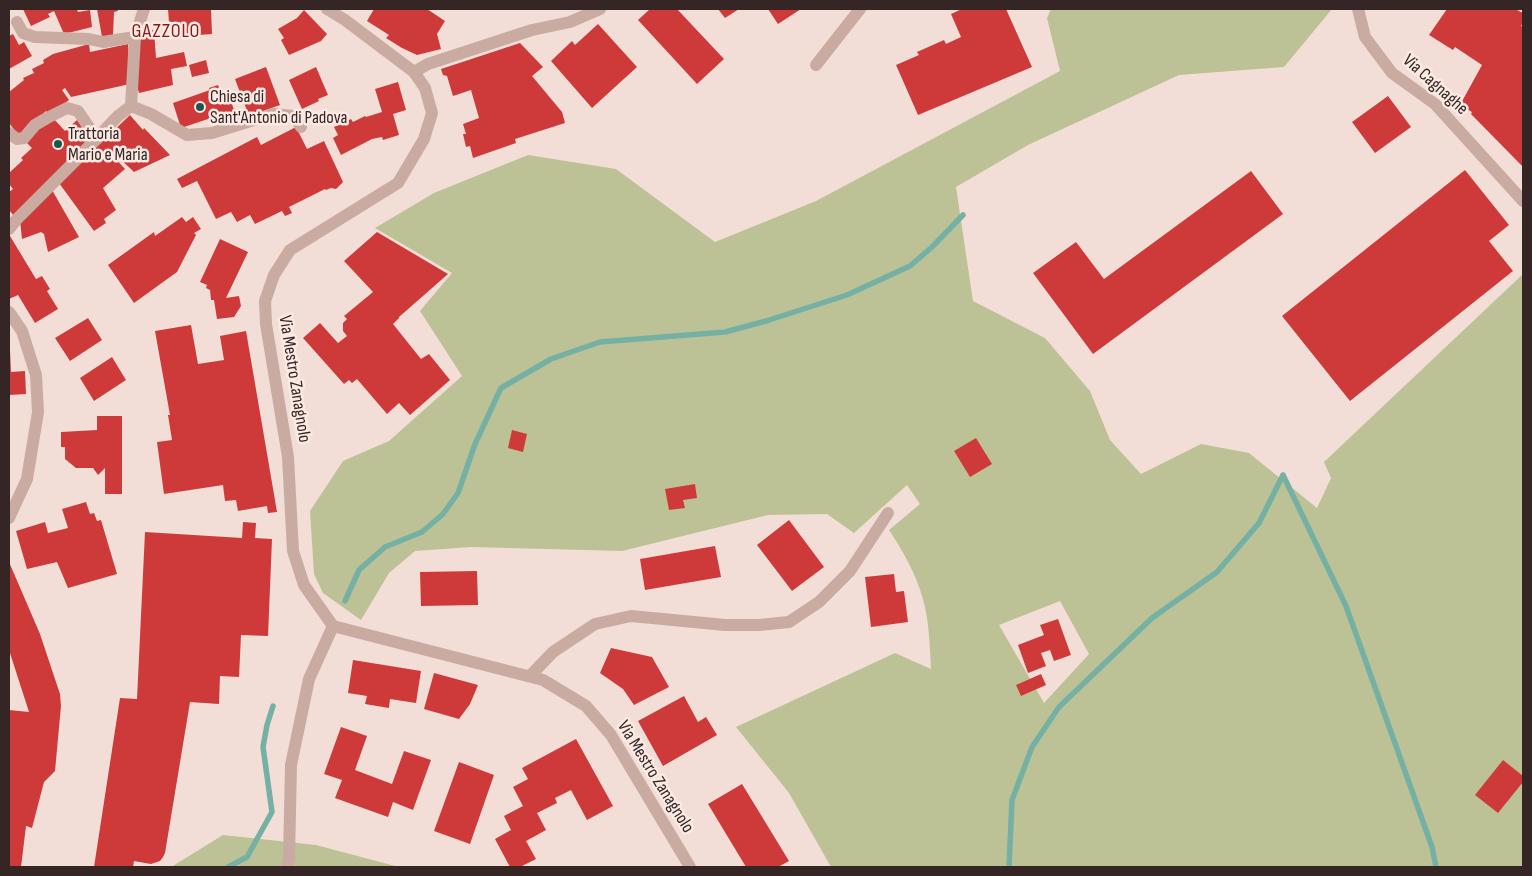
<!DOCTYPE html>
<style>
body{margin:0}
#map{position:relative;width:1532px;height:876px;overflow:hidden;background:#f2ded6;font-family:"Sofia Sans Condensed",sans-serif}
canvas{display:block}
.frame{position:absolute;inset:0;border:10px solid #352625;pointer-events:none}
</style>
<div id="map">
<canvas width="1532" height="876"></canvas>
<div class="frame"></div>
</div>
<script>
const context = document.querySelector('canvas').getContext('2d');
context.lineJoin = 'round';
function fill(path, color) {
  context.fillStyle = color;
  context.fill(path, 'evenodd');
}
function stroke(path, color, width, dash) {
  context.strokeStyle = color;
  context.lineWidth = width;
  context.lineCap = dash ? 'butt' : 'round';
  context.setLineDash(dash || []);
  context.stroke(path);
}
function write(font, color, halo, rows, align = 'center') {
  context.font = font + ' "Sofia Sans Condensed",sans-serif';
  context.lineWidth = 5;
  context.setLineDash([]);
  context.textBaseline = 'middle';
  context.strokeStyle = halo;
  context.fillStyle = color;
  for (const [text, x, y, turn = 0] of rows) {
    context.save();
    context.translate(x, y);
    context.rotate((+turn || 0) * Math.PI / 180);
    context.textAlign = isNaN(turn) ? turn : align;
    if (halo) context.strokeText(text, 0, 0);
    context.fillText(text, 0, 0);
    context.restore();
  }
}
const green = new Path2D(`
 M1051,9H1332L1284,67L1179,75L1028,145L956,187L973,301L1045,338L1090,391L1110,440L1141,474L1201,444L1249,453L1317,508L1331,478L1324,462L1523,274V867H831L789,793L736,727L895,653L931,669C930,647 929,620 923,599C916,574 903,551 889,530L920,504L907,485L854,533L827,514L768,515L622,551L471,547L415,551L389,573L361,620L323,593L314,574L310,511L343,461L389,441L462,376L420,311L452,273L375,228L434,193L528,155L616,169L715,242L816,201L1060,71L1047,18ZM1060,601L1089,654L1044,703L999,625Z
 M223,835L316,845L399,867H171Z`);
const stream = new Path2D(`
 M1283,475L1346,606L1432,847L1436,867
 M345,601L359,570L385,547L422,532L443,514L458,493L475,444L501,388L551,359L600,342L725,332L766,321L847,295L910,266L932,247L963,215
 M228,867L247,857L272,812L263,747L267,725L273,706
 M1009,867L1012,800L1032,747L1059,707L1152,618L1217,572L1259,523L1283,475`);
const building = new Path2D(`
 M23,9H77L78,12L90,10L92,27L64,34L54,11L48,14L50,17L31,26Z
 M97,9H117L118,11L114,12L113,35L102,37Z
 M168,9H211L212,34L199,35V37L180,38V22H169Z
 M374,9H427L445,21L437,34L441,49L417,55L402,48L386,38L389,35L367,21Z
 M650,9H677L724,59L697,84L638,20Z
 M718,9H739L725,18Z
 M768,9H801L778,24Z
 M962,9H1006L1032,67L918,115L896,65L919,55L917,52L944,40L946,44L961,37L951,14Z
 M1447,9H1515L1523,13V23L1521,26L1523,27V167L1471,114L1472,112L1460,105L1482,65L1455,47L1453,50L1429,35Z
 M304,10L327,34L321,41L289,55L281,40L284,38L278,29L297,18Z
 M598,24L637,67L592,108L551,61L572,41L575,45Z
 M141,30H154L156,58L184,52L187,66L171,69L173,85L139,93L136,82Z
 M13,34L19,45L24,42L32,56L9,69V36Z
 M520,43L543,67L532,76L562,112L565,123L515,139L516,143L473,158L470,146L466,147L463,134H466L463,124L479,118L471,90L453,96L447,76L443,75L441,69Z
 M89,44L90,52L128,44L130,84L71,97L65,88L62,90L69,100L49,115L46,111L19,136L9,123V92L24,80L23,78L34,73L32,69L44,63L43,60L53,54Z
 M206,60L209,73L192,77L189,65Z
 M266,67L280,105L249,116L235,79Z
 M316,67L328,95L318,99L319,101L302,109L289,80Z
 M398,82L406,110L393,114L399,135L383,140L382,137L372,139L341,155L333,138L338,135L334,127L351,119L353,122L365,116L366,117L382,112L375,89Z
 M218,85L221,94L228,92L237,119L220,124L217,116L181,128L173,103L210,90L209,88Z
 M1388,96L1411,127L1375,153L1352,122Z
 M130,115L143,130L144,128L170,155L134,172L116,155L114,157L125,169L103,188L116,210L104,219L106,223L94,231L59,183Z
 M53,118L65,131L77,120L84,130L83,131L90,143L14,216L9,210V192L13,189L9,184V173L23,160L21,158L32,148L27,143L32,134Z
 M296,127L307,149L324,141L343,182L336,189L331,188L326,190L325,189L289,207L292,213L285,216L282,211L255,224L250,215L237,222L231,212L216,219L197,181L182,188L177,179L257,137L261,145Z
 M1465,170L1509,225L1489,241L1513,271L1350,401L1282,316Z
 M1251,171L1283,214L1093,354L1033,273L1076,242L1104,279Z
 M52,190L79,237L48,252L44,234L41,232L22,239L20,220Z
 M182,217L186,222L193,217L201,229L194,233L196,235L177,272L134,303L108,265L154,232L155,236Z
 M377,232L448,274L399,317V318L393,324L421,359L429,354L450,380L410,415L399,403L387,414L357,379L352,383L349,380L344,384L303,338L320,323L338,343L347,336L343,331V323L347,319L344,316L373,292L344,261Z
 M10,236L36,279L42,276L50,289L47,291L58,309L35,323L18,295L9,299V238Z
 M220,239L248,252L226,298L239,296L241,306L234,317L217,319L214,300H211L210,290L206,288L207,285L200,282Z
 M88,318L102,340L70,361L55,338Z
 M191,325L198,364L224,360L220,336L246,331L277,512L268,513L267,506L238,511L236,500L225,501L223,485L164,494L157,442L172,440L168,415H170L155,331Z
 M9,350H10L11,372L25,371L26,394L9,395Z
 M112,357L126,380L94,401L80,378Z
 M97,416H122V494H105V468L98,475L93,468H76L65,459V447H61V432L97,430Z
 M512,430L527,434L523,452L508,448Z
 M976,438L992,464L970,477L954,451Z
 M695,484L697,498L683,500L685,508L669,510L665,489Z
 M86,502L90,514L94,513L97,521L101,520L117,574L68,588L57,562L27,569L16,531L45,522L48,533L68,528L62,509Z
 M789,520L824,567L792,591L757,545Z
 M243,522L256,523L255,538L272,539L268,636L241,635L239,677L220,676L219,704L190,702L165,853L163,857L160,861L151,864L134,861L133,867H94L120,698L137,699L145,532L242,538Z
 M715,546L721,577L645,590L640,559Z
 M9,562L40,634L60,694L61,706L55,771L44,782L32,828L26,826L21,867H9V710L29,712L9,650Z
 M477,571L478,605L421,606L420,572Z
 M894,574L896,592L904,591L908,622L871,627L865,577Z
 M1058,619L1071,655L1054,661L1050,650L1041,653L1046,666L1028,673L1018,645L1044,635L1040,625Z
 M611,648L652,657L669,687L634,705L623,689L600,673Z
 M353,660L421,671L416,703L390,699L389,708L365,704L367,696L348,693Z
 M434,673L478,685L470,704L459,719L424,709Z
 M1041,674L1046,685L1021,696L1016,685Z
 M684,696L698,722L706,717L717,735L663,766L638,721Z
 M341,727L367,736L355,770L392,784L404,751L431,760L413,810L393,802L388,817L335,798L342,780L324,774Z
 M576,739L613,806L587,820L571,790L555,798L557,803L537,813L546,830L526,841L536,859L520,867H510L495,839L511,830L504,816L523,806L513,787L528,779L522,768Z
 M1503,760L1523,776V782L1498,813L1475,795Z
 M459,762L494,775L470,844L434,831Z
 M742,784L789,861L778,867H746L708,804Z`);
const street = new Path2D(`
 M327,9L345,20L414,72L425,88L432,113L424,139L398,183L290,250L274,275L265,301L266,324L288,457L293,551L304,585L333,626L543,680L586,706L611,735L690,867
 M1358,9L1365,37L1392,73L1435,104L1523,201
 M17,22L23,33L35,37L89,39L103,42L135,37
 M816,65L860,9
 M414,72L428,64L532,30L570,22L600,9
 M131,106L151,114L187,135L212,133L273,114L294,116L301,127
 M131,106L135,37L144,9
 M9,133L17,139L24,138L35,125L47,118L67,108L78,111L97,139
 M9,229L17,219L74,162L118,116L131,106
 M9,312L22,331L36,375L38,412L27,479L9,518
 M530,676L553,652L595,624L631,616L725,625H759L789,622L819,602L850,571L888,513
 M287,867L289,858L291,765L309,679L333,626`);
const markers = [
 [200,107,5,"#18584d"],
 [58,144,5,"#18584d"]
];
const streetNames = [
 ["Via Cagnaghe",1435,85,42],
 ["Via Mestro Zanagnolo",294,379,81],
 ["Via Mestro Zanagnolo",655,777,58]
];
const poiNames = [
 ["Chiesa di",210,97],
 ["Sant'Antonio di Padova",210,118],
 ["Trattoria",68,134],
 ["Mario e Maria",68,155]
];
const quarterNames = [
 ["GAZZOLO",166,32]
];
fill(green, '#bdc296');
stroke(stream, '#74b1a4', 5.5);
fill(building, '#cd3a39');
stroke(street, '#caaba2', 12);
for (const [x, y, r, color] of markers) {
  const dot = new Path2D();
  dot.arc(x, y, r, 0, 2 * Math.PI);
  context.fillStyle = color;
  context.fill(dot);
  stroke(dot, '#faeae3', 2);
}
write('18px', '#352625', '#faeae3', streetNames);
write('18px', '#352625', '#faeae3', poiNames, 'left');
context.letterSpacing = '1px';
write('20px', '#881a1a', '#faeae3', quarterNames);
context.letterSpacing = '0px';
</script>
